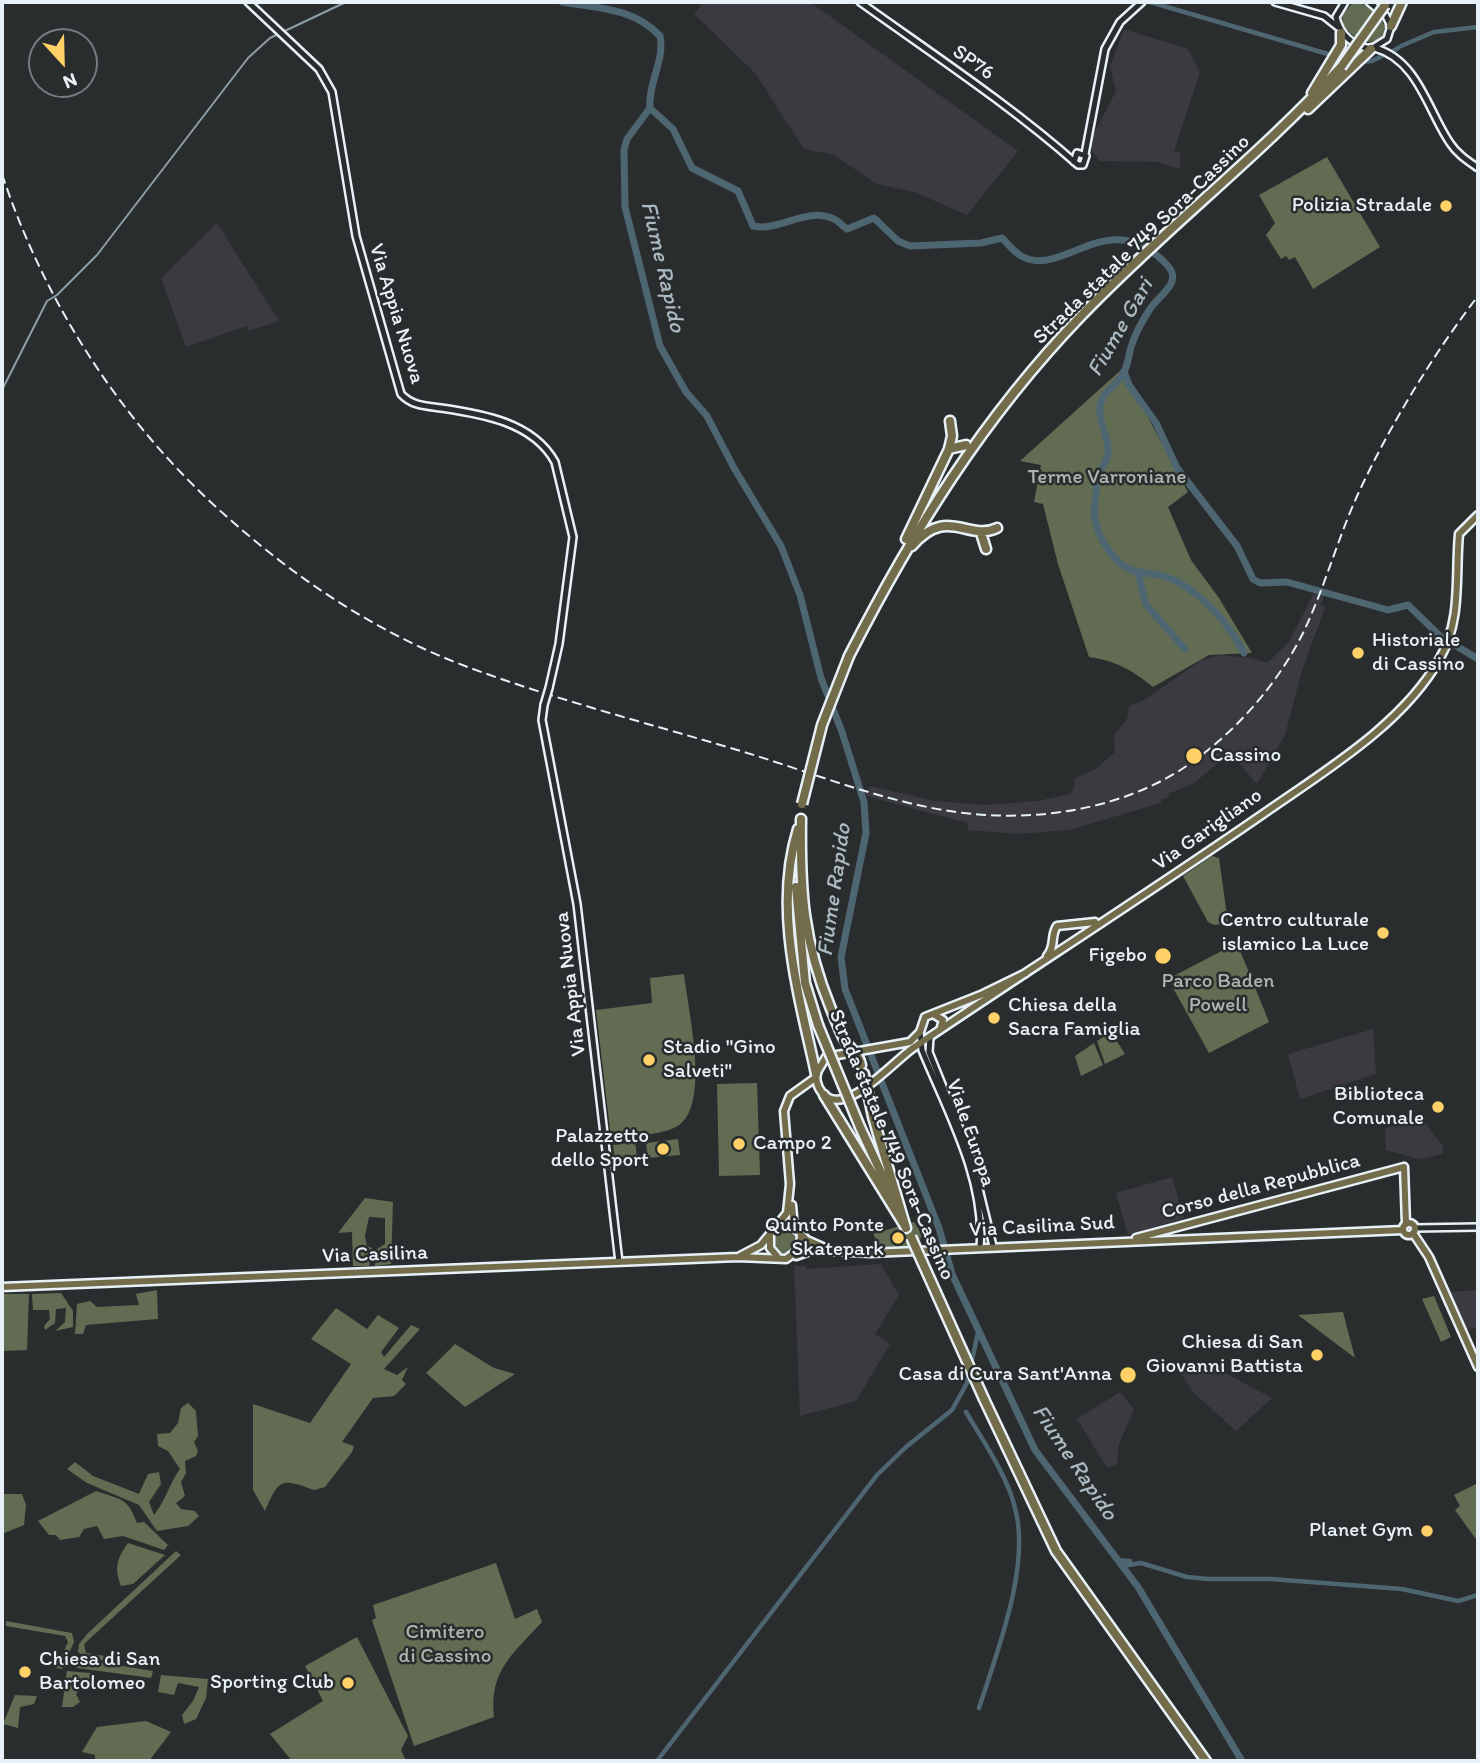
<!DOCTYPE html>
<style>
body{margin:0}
#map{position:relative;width:1480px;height:1763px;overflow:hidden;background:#2a2d2e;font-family:Itim,sans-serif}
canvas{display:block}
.frame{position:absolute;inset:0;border:4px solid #e8f1f8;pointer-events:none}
.north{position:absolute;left:28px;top:28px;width:70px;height:70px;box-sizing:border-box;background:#2a2d2e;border:2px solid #767b7f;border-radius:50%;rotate:158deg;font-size:19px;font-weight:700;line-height:28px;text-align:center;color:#e8f1f8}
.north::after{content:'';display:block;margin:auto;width:24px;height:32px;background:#ffd166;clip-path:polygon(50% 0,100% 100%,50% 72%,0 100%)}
</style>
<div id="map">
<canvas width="1480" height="1763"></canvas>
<div class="frame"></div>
<div class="north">N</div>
</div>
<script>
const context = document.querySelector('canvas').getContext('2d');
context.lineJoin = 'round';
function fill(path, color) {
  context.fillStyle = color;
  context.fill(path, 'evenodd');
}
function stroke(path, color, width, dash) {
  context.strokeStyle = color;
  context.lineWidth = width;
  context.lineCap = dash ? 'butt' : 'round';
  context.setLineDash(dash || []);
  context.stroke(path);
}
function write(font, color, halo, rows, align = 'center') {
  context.font = font + ' Itim,sans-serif';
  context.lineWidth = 5;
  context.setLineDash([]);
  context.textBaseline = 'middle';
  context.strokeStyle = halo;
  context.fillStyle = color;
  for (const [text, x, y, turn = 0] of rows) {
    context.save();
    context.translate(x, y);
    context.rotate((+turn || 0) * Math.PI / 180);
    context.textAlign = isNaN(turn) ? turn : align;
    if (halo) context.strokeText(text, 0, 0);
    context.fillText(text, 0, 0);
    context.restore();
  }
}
const built = new Path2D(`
 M704,2H810L1018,151L967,215L914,192L877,184L834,155L804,149L755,73L694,14Z
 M1124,29L1188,49L1200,72L1174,151L1180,153V169L1158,162L1099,161L1091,149V140L1116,91L1110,67Z
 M217,223L279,321L249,331L247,326L186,347L161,278Z
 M1315,591L1324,594L1321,605L1325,607L1302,671L1285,735L1257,784L1237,761L1240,758L1233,751L1194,783L1168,794L1169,797L1161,799V803L1069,830L1017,834L968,830V823L866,796L870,786L934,801L986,805L1037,801L1071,794L1075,785L1074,779L1096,769L1115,752L1114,735L1127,719L1129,706L1146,699L1200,661L1220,655L1252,658L1267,663L1289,642Z
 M1373,1029L1376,1074L1300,1099L1288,1054Z
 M1422,1119L1443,1146V1154L1419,1159L1386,1150L1385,1128Z
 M1172,1177L1184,1218L1128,1235L1116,1193Z
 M881,1264L899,1295L875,1334L890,1344L856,1401L800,1416L794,1266H806V1269Z
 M1478,1290V1326L1466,1331L1448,1292Z
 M1202,1367L1227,1374L1272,1398L1236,1431L1195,1394L1177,1368Z
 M1120,1392L1134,1409L1119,1444L1117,1464L1107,1468L1077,1419Z`);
const green = new Path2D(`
 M1353,3C1362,3 1366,5 1373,11C1404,36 1367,58 1343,25L1342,14Z
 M1327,157L1380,247L1313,289L1295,257L1289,260L1286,256L1281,259L1266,235L1275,223L1259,195Z
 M1122,369L1188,492L1168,507L1191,560L1219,598L1252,653L1209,655L1153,687C1132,670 1116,661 1089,657L1058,564L1043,504L1034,502L1041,465L1020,461Z
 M1212,856L1219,858L1228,923L1214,925L1208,922L1183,876Z
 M1237,943L1269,1022L1209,1053L1168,979Z
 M684,974C688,1011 712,1108 676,1127C658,1136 631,1135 611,1138L596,1010L652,1003L650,978Z
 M1111,1032L1125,1054L1105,1064L1097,1041Z
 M1094,1043L1103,1065L1081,1076L1075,1056Z
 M757,1083L760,1175L719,1176L717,1084Z
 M678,1139L680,1155L648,1158L646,1143Z
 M635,1142L638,1164L616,1168L613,1145Z
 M365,1198L393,1202L391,1264L375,1266L377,1249L385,1244V1218L369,1217L365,1236L367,1246L372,1248L369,1266H353L352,1232L338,1233Z
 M914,1222L922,1234L918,1246L881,1248L873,1234Z
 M771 1241a14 14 0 1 1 28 0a14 14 0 1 1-28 0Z
 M157,1290L158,1319L86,1325L83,1334H75L77,1304L90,1301L97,1307L139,1305L136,1294Z
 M61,1293L73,1311V1327L55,1331L65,1322L66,1308L56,1309L55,1323L45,1330L44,1326L50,1319L49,1310H33L32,1294Z
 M2,1294H29L27,1350L2,1351Z
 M1434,1296L1451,1337L1441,1342L1422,1299Z
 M336,1308L367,1329L378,1315L399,1328L381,1352L384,1357L411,1325L420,1329L384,1369L397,1375L408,1367L402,1380L406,1384L394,1396L373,1398L342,1442L354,1446L352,1452L325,1487L314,1490C282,1478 279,1478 265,1511L253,1490V1404L310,1423L351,1364L311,1339Z
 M1343,1312L1355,1358L1298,1315Z
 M455,1344L494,1368L515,1374L465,1407L426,1373Z
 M188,1403L196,1411L198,1436L194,1442L198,1451L196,1456L185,1461L186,1473L181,1482L185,1496L176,1503L181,1509L195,1511L199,1516L188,1526L157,1531L139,1505L87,1483L67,1469L75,1462L93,1476L139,1494L148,1474L159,1472L161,1484L149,1502L154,1515C166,1500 169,1484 180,1469L168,1451L158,1446L157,1434L170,1433L178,1423L181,1408Z
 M1478,1478V1542L1455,1510L1460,1506L1454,1495L1476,1484Z
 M96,1491C122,1500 127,1497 137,1523L144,1522L168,1545L164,1550L123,1536L104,1539L97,1526L84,1529L79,1537L60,1540L56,1535H49L38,1521Z
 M2,1494H22L26,1505L24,1525L2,1534Z
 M128,1543L165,1555L133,1584L121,1586C114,1568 117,1558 128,1543Z
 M176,1551L181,1555L84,1644L86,1653L112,1657L111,1662L85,1657L78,1652L79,1644L87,1634Z
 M496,1563L515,1619L537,1609L542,1622C513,1654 489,1670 494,1717L414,1746L372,1620L376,1618L373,1605Z
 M6,1621L72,1633L74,1642L62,1669L56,1668L68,1642L65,1636L6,1626Z
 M357,1637L408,1736L401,1750L406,1761H292L270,1734L323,1701L305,1666Z
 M79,1659L153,1671L151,1678L77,1668Z
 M67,1671L90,1673L95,1679H88L76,1694L80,1702L73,1707H62Z
 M161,1675L208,1679L206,1698L196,1719L184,1724L182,1715L193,1701L199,1687L178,1683L174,1695L158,1692Z
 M15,1695L37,1696L34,1704L20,1707L18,1728L3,1724Z
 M146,1721L171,1732L149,1761H95V1755L82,1752L97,1727Z`);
const stream = new Path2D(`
 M2,390L47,301L57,295L97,255L248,58L270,38L346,2`);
const canal = new Path2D(`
 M1150,2L1345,59
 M1401,46L1434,32L1478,27
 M1393,51L1398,48
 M1357,62L1372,61L1386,54
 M966,1412C982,1439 1008,1477 1015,1508C1031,1566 997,1652 979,1708
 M1118,1560L1130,1561
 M1122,1566L1141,1563L1187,1577L1208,1579H1271L1402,1589L1458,1601L1478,1595
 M657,1761L877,1475L906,1447L952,1410L967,1383L979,1328`);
const river = new Path2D(`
 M562,2C598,8 634,8 660,36C665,61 648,82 650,108
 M650,108L627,139L624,150L625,207L660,346L686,392L707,416L734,468L781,546L800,595L821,678L842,732L864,802L866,833L841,957L845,989L939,1228L952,1274L1035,1450L1138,1587L1242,1761
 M650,108L673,129L692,168L738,191L753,226C780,232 806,206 834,219C839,221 842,226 847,229L874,218L898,241L910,246L981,243L1002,238C1008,244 1014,252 1021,256C1063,280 1109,201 1168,266C1183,283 1158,296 1150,309C1142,321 1135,334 1131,347C1128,358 1128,368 1121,377C1112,389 1099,394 1100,412C1100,426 1109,438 1108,453C1107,461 1103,465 1100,472C1097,478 1093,513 1095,519C1098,538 1116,567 1135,571C1152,575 1165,574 1180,583C1208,600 1229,625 1244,653
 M1124,371L1129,385L1156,423L1177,468L1237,546L1253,579L1260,583L1287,582L1388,610L1408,605L1440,636L1478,659
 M1138,572L1146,605L1185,649`);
const minor = new Path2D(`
 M248,2L319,69L332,92L356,236L401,394C412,406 426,406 441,408C482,414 533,422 555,462L573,537L559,644L549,688
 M860,2C934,55 1010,105 1078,165H1083L1086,156L1077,153L1074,162
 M1275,2L1324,16L1338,27
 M1345,2L1336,17C1340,35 1353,46 1371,49L1387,39L1391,26L1386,16L1369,2
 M1375,48C1418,60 1428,111 1450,143C1457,154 1468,161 1478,168
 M1085,154L1105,49L1120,22L1142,2
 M544,705L542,720L577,904L619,1262
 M920,1032L922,1050C947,1111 986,1180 980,1247
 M930,1037L929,1052L971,1156L993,1246
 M1415,1228L1478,1227`);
const major = new Path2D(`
 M1047,956C1056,946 1050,936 1057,926L1095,922
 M1026,973L983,994L925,1017L920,1032L910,1042L826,1057L816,1074C816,1083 818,1091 827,1097C850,1112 893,1062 913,1048C1030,969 1146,895 1263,814C1323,772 1404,724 1440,658C1462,619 1455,577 1459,534L1478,515
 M933,1014L943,1020L940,1030
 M1404,1167L1406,1224
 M792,1205L794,1227
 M1403 1229a6 6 0 1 1 12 0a6 6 0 1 1-12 0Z
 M778,1226L794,1227L807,1240L825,1248
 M1413,1233L1429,1257L1478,1367
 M770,1234V1248L777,1256
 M1136,1238L1404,1167
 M740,1256L761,1245L787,1213L790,1184L784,1111L790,1096L815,1078
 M796,1256L813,1250L870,1253L1403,1230
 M2,1287L738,1257L786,1259L800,1249L801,1235`);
const highway = new Path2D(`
 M1391,26L1402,2
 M1312,93L1341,45V33
 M1308,109L1371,49
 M949,449L966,445
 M981,533L986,549
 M906,539L949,449L952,436L950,421
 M912,546C947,505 968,542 997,528
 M849,656C913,531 983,418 1081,316C1164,229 1260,156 1341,67
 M801,819C800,891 803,941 831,1009C835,1019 839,1030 844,1039C850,1049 859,1054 861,1065
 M798,829C773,909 799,995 816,1074
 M796,887L805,983L818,1025
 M864,1074L873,1117L906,1228
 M824,1095L905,1226
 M860,1127L894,1201
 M984,1399L1056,1551L1206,1761`);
const rail = new Path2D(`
 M2,174C46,307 127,431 234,523C301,582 380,634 465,666C556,700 651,724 744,752C823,776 906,811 988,815C1054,819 1126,805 1182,769C1232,736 1275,688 1302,635C1324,590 1337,540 1358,494C1390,425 1432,356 1478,296`);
const minorBridge = new Path2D(`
 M544,705L549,688`);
const highwayBridge = new Path2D(`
 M1341,67L1385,5
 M802,804L822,725L849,656
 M818,1025L860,1127
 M911,1237L984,1399`);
const markers = [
 [1446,206,7,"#ffd166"],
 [1358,653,7,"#ffd166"],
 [1194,756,9,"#ffd166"],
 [1383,933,7,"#ffd166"],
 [1163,956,9,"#ffd166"],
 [994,1018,7,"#ffd166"],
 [649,1060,7,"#ffd166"],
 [1438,1107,7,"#ffd166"],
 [739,1144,7,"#ffd166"],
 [663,1149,7,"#ffd166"],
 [898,1238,7,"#ffd166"],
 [1317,1355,7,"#ffd166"],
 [1128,1375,9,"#ffd166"],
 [1427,1531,7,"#ffd166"],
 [25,1672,7,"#ffd166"],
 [348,1683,7,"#ffd166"]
];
const streetNames = [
 ["SP76",973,63,35],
 ["Strada statale 749 Sora-Cassino",1142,240,-44],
 ["Via Appia Nuova",396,314,73],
 ["Via Garigliano",1208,830,-35],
 ["Via Appia Nuova",571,984,-97],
 ["Viale Europa",970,1133,71],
 ["Strada statale 749 Sora-Cassino",891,1145,67],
 ["Corso della Repubblica",1261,1187,-15],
 ["Via Casilina Sud",1042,1227,-3],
 ["Via Casilina",375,1255,-2]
];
const poiNames = [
 ["Polizia Stradale",1432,206],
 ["Historiale",1372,641,"left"],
 ["di Cassino",1372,665,"left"],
 ["Cassino",1210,756,"left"],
 ["Centro culturale",1369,921],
 ["islamico La Luce",1369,945],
 ["Figebo",1147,956],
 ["Chiesa della",1008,1006,"left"],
 ["Sacra Famiglia",1008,1030,"left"],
 ["Stadio \"Gino",663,1048,"left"],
 ["Salveti\"",663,1072,"left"],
 ["Biblioteca",1424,1095],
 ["Comunale",1424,1119],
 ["Palazzetto",649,1137],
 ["dello Sport",649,1161],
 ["Campo 2",753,1144,"left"],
 ["Quinto Ponte",884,1226],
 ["Skatepark",884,1250],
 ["Chiesa di San",1303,1343],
 ["Giovanni Battista",1303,1367],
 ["Casa di Cura Sant'Anna",1112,1375],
 ["Planet Gym",1413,1531],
 ["Chiesa di San",39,1660,"left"],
 ["Bartolomeo",39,1684,"left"],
 ["Sporting Club",334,1683]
];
const parkNames = [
 ["Terme Varroniane",1107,478],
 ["Parco Baden",1218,982],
 ["Powell",1218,1006],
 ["Cimitero",445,1633],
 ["di Cassino",445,1657]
];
const waterNames = [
 ["Fiume Rapido",662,267,77],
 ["Fiume Gari",1121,328,-60],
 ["Fiume Rapido",835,890,-82],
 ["Fiume Rapido",1074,1463,56]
];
fill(built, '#3a3a40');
fill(green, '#626c52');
stroke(stream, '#8c9ea8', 2);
stroke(canal, '#4e6672', 4.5);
stroke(river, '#4e6672', 7);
stroke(minor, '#e8f1f8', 10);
stroke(major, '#e8f1f8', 11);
stroke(highway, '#e8f1f8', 13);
stroke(minor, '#2a2d2e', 5);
stroke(major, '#726c4b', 6);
stroke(highway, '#726c4b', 8);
stroke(rail, '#e8f1f8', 2, [10, 5]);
stroke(minorBridge, '#e8f1f8', 10, []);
stroke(highwayBridge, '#e8f1f8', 13, []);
stroke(minorBridge, '#2a2d2e', 5);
stroke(highwayBridge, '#726c4b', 8);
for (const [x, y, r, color] of markers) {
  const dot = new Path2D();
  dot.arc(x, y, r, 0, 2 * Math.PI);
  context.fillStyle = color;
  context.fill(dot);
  stroke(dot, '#2a2d2e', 2.5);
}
write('21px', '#e8f1f8', '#2a2d2e', streetNames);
write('21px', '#e8f1f8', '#2a2d2e', poiNames, 'right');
write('21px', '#acb5ad', '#2a2d2e', parkNames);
write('italic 23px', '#aab9c2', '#2a2d2e', waterNames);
</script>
